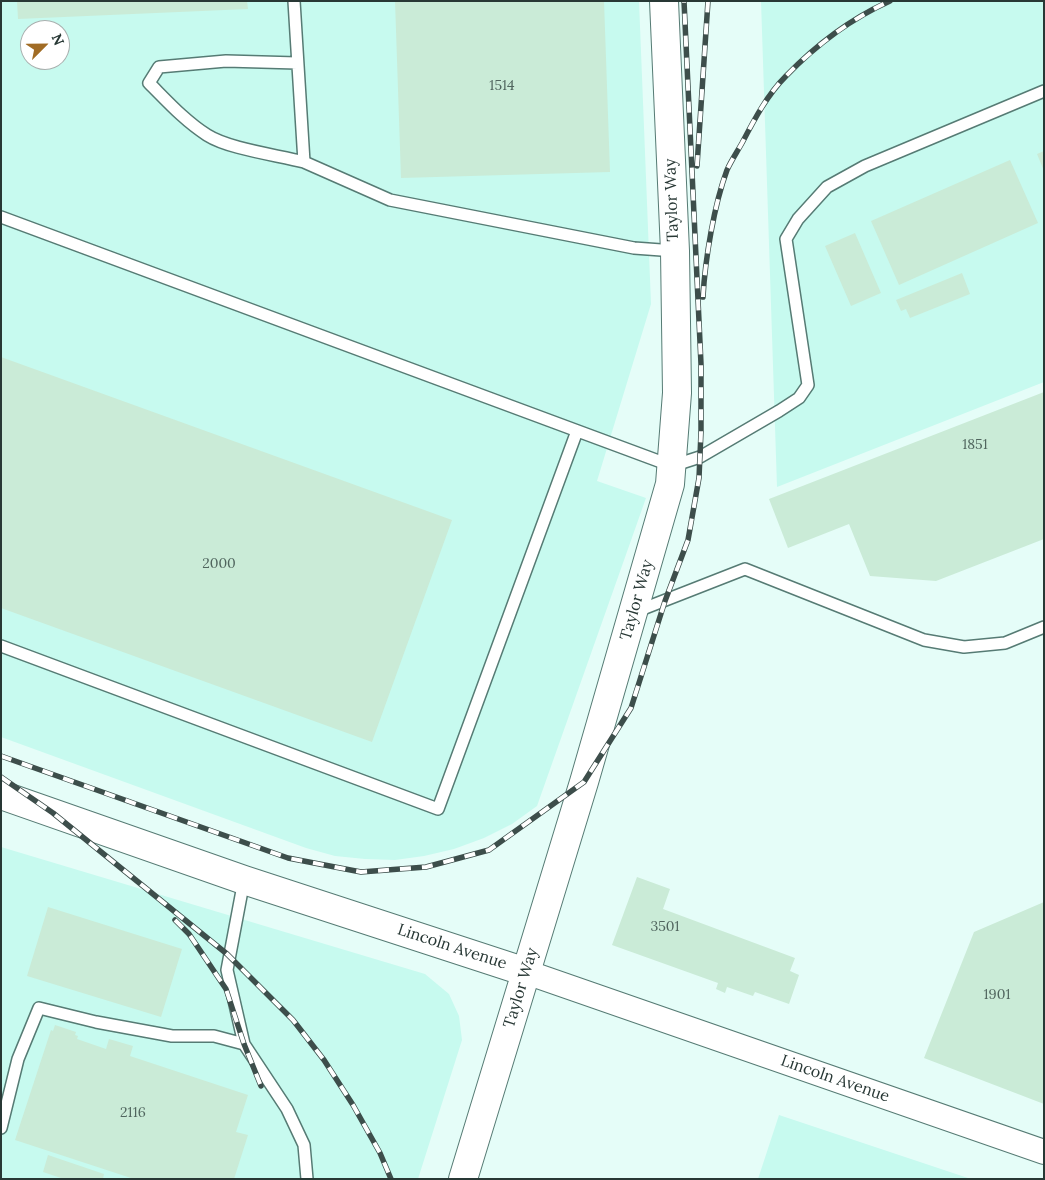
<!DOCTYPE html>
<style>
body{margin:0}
#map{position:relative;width:1045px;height:1180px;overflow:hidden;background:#e5fdf8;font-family:Lora,serif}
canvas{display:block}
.frame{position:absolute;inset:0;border:2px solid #283835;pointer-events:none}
.north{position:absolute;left:20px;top:20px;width:50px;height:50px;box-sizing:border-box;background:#fff;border:1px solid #a9afae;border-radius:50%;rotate:67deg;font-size:14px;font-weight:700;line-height:20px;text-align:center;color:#283835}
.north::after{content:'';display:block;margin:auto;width:18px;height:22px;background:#a16c25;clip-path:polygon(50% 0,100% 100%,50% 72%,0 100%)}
</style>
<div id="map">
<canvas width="1045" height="1180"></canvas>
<div class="frame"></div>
<div class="north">N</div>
</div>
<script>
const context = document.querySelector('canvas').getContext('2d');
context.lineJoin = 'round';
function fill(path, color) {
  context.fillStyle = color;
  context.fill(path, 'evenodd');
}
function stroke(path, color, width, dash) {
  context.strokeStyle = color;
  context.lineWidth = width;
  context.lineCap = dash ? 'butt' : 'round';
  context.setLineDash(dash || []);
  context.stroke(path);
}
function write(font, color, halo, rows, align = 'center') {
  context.font = font + ' Lora,serif';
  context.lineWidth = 4;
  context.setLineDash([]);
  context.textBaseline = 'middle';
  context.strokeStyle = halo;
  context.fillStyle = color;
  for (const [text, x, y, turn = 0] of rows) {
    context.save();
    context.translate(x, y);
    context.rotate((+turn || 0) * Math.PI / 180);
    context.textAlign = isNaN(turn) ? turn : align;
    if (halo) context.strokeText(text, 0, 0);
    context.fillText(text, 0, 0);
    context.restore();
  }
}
const built = new Path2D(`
 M1,1H639L651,304L597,481L646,498L537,806L512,824L484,838L454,849L424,856L395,860L365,859L335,856L306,848L1,737ZM30,30H60V60H30Z
 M761,1H1044V382L777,487Z
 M1,847L425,974L449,994L459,1016L462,1040L418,1179H1Z
 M779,1115L971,1179H758Z`);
const building = new Path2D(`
 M17,1H247L248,9L18,19Z
 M395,1H604L610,172L401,178Z
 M1044,151V171L1037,154Z
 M1010,160L1038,223L899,285L871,221Z
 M855,233L881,293L851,306L825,246Z
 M962,273L970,294L910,318L906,309L901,311L896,300Z
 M1,357L452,520L372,742L1,608Z
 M1044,392V539L936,581L870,576L849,524L788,548L769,499Z
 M637,877L670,889L663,909L795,958L790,971L799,975L789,1004L755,992L753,996L727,987L725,993L716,989L718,983L612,945Z
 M1044,902V1104L924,1058L974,932Z
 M48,907L182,949L161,1017L27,976Z
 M55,1025L76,1032L75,1035L78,1036L77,1039L106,1049L109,1039L133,1046L130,1056L248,1095L236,1132L248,1135L234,1179H134L15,1140L51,1030L53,1031Z
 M48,1155L104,1174L103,1179H64L43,1172Z`);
const service = new Path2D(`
 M294,1L304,162L390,200L634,248L675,251
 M297,63L226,61L159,67L149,83C167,101 185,121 207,135C229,149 277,155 304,162
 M1,217L672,466L700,457L779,411L799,398L808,385L786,239L798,219L827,187L865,166L1044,91
 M635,612L745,569L924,640L964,647L1005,643L1044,627
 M1,646L438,809L577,431
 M244,880L227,970L244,1044L287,1109L304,1145L307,1179
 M1,1128L18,1059L39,1008L96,1022L172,1036H214L244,1044`);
const minor = new Path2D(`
 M526,972L1044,1152`);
const tertiary = new Path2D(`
 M1,795L244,880L526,972
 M463,1179L584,782L670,484L677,393L675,251L664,1`);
const rail = new Path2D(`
 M697,166L708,1
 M703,297C705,260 714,205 727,170C731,161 737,152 742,143C754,120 767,95 786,76C815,46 852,18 890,1
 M1,756L288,858L361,872L426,867L489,850L584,782L631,708L665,601L688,540L699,478L701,432V364L684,1
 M1,777L53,813L227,954L293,1020L324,1060L353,1105L380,1153L391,1179
 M175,920L189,934L226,989L244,1044L261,1086`);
const numberNames = [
 ["1514",502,86],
 ["1851",975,445],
 ["2000",219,564],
 ["3501",665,927],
 ["1901",997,995],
 ["2116",133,1113]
];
const streetNames = [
 ["Taylor Way",672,200,-92],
 ["Taylor Way",637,600,-74],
 ["Lincoln Avenue",452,947,18],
 ["Taylor Way",521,988,-73],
 ["Lincoln Avenue",835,1079,19]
];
fill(built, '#c7faef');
fill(building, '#caebd7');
stroke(service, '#567b74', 14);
stroke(minor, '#567b74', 26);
stroke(tertiary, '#567b74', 30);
stroke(service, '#fff', 11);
stroke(minor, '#fff', 24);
stroke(tertiary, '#fff', 28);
stroke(rail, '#3d4e4b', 5.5);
stroke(rail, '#fff', 4, [11]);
write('14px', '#50655e', null, numberNames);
write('16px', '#283835', '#fff', streetNames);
</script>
